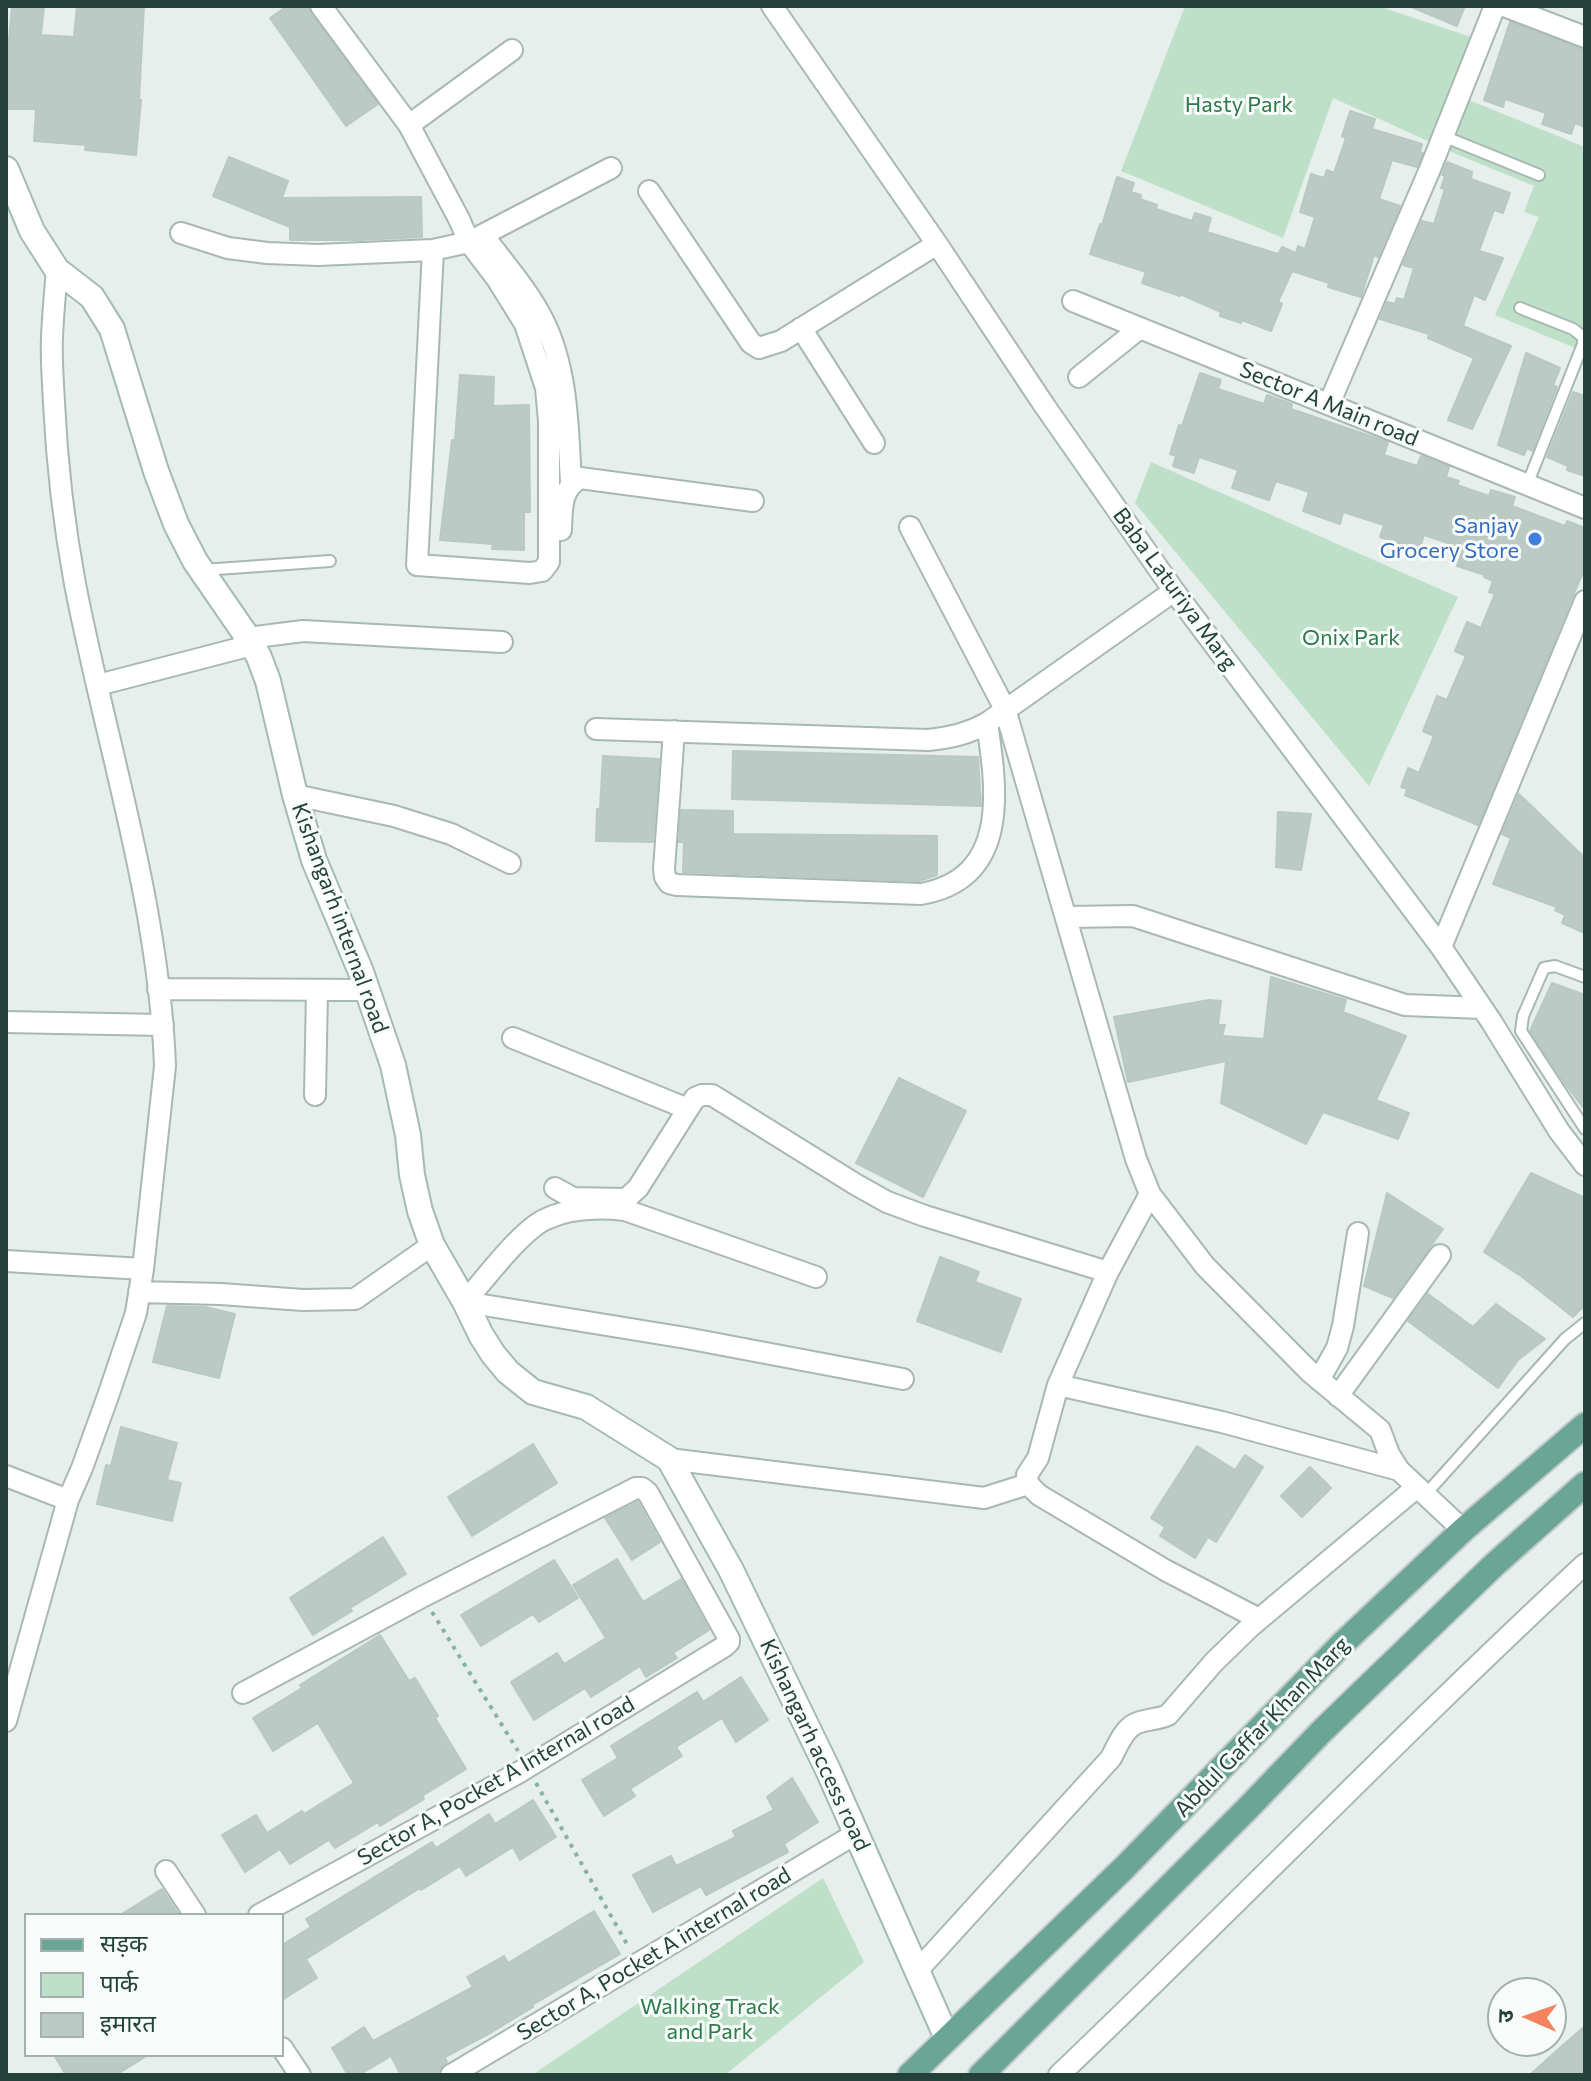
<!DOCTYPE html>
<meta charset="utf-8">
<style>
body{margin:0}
#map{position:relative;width:1591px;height:2081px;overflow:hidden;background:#e6efeb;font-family:Commissioner,"Noto Sans Devanagari",sans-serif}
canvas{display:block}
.frame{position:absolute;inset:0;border:8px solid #24423a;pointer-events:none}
.legend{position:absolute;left:24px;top:1913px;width:260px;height:144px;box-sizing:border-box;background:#f7fbf9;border:2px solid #a3b1ad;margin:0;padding:10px 14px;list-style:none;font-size:24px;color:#24423a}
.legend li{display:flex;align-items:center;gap:16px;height:40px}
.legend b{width:40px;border:2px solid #a3b1ad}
.north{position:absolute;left:1487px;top:1977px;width:80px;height:80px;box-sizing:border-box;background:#f7fbf9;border:2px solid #a3b1ad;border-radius:50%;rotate:272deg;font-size:22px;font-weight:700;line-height:32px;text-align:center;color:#24423a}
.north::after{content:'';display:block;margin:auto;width:28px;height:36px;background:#f4845f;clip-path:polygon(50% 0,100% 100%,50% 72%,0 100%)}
</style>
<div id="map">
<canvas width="1591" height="2081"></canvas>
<div class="frame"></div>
<ul class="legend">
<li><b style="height:10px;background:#6aa596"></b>सड़क</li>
<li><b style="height:22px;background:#bfe0c8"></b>पार्क</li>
<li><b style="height:22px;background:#bbcac4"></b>इमारत</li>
</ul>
<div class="north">उ</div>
</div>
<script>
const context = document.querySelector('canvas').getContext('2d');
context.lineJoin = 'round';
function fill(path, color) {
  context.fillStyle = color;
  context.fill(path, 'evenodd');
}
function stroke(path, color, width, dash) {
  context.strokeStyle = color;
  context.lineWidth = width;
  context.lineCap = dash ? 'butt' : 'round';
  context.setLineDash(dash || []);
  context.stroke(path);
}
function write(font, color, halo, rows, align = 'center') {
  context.font = font + ' Commissioner,sans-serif';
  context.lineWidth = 6;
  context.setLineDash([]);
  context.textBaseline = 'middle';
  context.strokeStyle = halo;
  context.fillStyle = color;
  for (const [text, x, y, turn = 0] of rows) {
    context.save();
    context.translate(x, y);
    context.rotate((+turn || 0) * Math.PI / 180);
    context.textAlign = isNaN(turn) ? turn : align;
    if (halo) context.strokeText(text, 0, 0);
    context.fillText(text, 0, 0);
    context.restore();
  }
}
const green = new Path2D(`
 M1185,6H1378L1480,40L1439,146L1333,98L1283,238L1121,171Z
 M1469,100L1585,147V352L1495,315L1539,217L1524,212L1534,186L1449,151Z
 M1151,462L1458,597L1369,786L1135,503Z
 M823,1878L864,1962L725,2075H532Z`);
const building = new Path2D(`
 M12,6H44L41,35L74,37L77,6H144L139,100H141L136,155L85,150L86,145L34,141L36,109H6V73Z
 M287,6H308L311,14L378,104L346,126L270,18Z
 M1409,6H1465L1457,26Z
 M1510,22L1585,50V127L1575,123L1571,134L1542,124L1546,113L1505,99L1503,107L1484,100Z
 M1350,111L1375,119L1372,129L1422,144L1420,152L1423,153L1417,167L1392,160L1379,199L1400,206L1378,257L1374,255L1361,297L1328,287L1329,283L1292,271L1278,302L1282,304L1271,331L1242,320L1241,323L1220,316L1221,312L1180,294V296L1142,283L1146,272L1090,254L1100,224L1102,225L1117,177L1134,183L1131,192L1141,195L1140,199L1157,205L1156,209L1192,221L1195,213L1211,218L1207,232L1278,254L1282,247L1296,253L1298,246L1305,249L1315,217L1300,212L1311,174L1324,178L1327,170L1334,173L1346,138L1342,136Z
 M229,157L288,181L282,198L421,197L422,237L358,240H290V227L213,196Z
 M1447,162L1472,172L1471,179L1510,193L1503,213L1494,210L1479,251L1503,258L1485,300L1474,295L1463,326L1511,346L1472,429L1448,420L1474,358L1428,338L1429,334L1380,319L1387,302L1395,304L1397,298L1404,300L1414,268L1403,265L1422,221L1434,224L1445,189L1441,188L1445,176L1442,175Z
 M1526,353L1560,368L1553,385L1557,387L1532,451L1527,448L1524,455L1498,445Z
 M1200,373L1221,380L1218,389L1264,404L1267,395L1292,404L1291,409L1388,442L1384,455L1417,466L1421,456L1449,467L1446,477L1459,481L1457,485L1489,496L1491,490L1515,497L1512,506L1565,526L1567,521L1585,528V567L1478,825L1405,795L1407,789L1401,787L1408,768L1419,773L1434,736L1423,731L1437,696L1447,700L1466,656L1455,651L1467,622L1481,628L1495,594L1489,592L1493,581L1484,577L1485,575L1457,566L1463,548L1424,535L1419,550L1380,537L1384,525L1343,512L1340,524L1303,511L1309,492L1276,481L1269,500L1232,488L1238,470L1199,457L1194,473L1173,466L1176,456L1170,454L1179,425L1182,426Z
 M460,375L494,377L493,406L529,405L530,512H524V550L492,549L493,544L440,540L452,440H455Z
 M1573,392L1585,396V476L1567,470L1568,466L1547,457Z
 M733,751L978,757L981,806L732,799Z
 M603,756L659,759L653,842L596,841L597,809H600Z
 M1519,794L1585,858V933L1562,923L1565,915L1555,910L1557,907L1493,884L1511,838L1502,834Z
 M681,810L733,811V834L937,836V875L919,881L683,872L684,842H679Z
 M1278,812L1311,814L1301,870L1276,867Z
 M1271,977L1346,1000L1343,1012L1406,1036L1376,1100L1409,1113L1398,1139L1323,1112L1306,1144L1221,1103L1226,1061L1128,1082L1114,1017L1209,1000L1221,1001L1218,1025H1225L1222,1036L1264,1039Z
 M1552,983L1585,995V1110L1563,1081L1530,1031Z
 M899,1078L966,1111L923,1197L856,1163Z
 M1531,1173L1585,1198V1305L1573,1317L1521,1276L1484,1252Z
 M1387,1193L1443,1229L1393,1298L1364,1286Z
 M940,1257L979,1272L975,1282L1021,1299L1001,1352L917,1321Z
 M1428,1294L1473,1327L1496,1304L1545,1339L1518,1360L1498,1388L1408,1321Z
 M167,1306L205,1307L235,1314L219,1378L153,1362Z
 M121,1427L177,1443L167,1480L181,1483L172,1521L97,1504L106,1465L111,1466Z
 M533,1444L557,1483L472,1536L448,1497Z
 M1197,1446L1235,1470L1245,1455L1263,1467L1216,1542L1208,1537L1195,1558L1160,1536L1165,1527L1151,1518Z
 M1310,1467L1331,1488L1302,1517L1281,1496Z
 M638,1502L660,1542L632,1560L605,1518Z
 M383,1537L406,1574L350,1608L352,1611L313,1635L290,1598Z
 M617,1559L643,1602L681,1579L709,1630L673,1653L677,1658L646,1677L640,1666L591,1697L585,1688L534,1720L511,1682L557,1653L564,1664L606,1638L573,1585Z
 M554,1560L578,1598L539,1622L533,1614L481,1646L461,1615Z
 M380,1635L409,1681L415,1678L438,1716L435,1718L466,1769L422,1796L424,1799L380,1826L378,1822L335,1848L329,1840L290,1864L280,1849L245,1872L222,1835L256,1815L267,1833L302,1811L304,1814L354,1783L318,1723L273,1751L253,1718L302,1688L300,1685Z
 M741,1677L768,1720L736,1742L722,1718L676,1747L682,1756L630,1789L635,1796L604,1816L582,1780L618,1758L611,1746L697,1692L703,1702Z
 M792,1778L818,1822L784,1844L788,1852L706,1895L701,1886L653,1912L633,1875L671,1856L676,1866L736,1837L733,1831L774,1810L767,1797Z
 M533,1800L556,1837L520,1860L513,1847L466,1876L460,1866L421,1890L420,1888L306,1959L317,1978L282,2000V1945L311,1927L306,1919L432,1842L436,1848L489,1814L495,1824Z
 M162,1889L179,1915H120Z
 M594,1911L620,1954L532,2005L533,2007L492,2032L445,2057L447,2062L440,2068L437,2075H401L391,2056L359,2075H348L332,2048L364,2027L373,2041L473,1987L467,1977L504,1956L508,1963Z
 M1585,2026V2075H1530L1554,2053Z
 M54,2055H148L116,2075H66Z`);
const path = new Path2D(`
 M432,1612L518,1751
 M536,1783L628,1946`);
const lane = new Path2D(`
 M1443,136L1539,175
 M1520,308L1573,329L1583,337V344L1527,485
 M203,570L330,561
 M1585,977L1555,966L1544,968L1523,1016L1521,1031L1585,1129
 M1425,1495L1565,1339L1585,1323`);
const street = new Path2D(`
 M321,6L409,125L459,219L469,242L497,279L525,324L546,388L549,421V562L542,571L530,573L417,565L433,250
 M772,6L937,244L1044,405L1174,591L1441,947L1491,1021L1559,1131L1585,1165
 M1504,6L1585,37
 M409,125L512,50
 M649,191L751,343L759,348L781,341L937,244
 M181,233L228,248L267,253L318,255L433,250L469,242L611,168
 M483,235C503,262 528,290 543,320C568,369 568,430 571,483
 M1073,301L1585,508
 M801,328L874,443
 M1079,377L1140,328
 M1329,404L1430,169L1495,6
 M910,527L1005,709L1136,1159L1150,1194L1205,1266L1310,1372L1380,1430L1389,1454L1399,1470L1463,1530
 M561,530C562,509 560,490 580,478L753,501
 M248,638L303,631L502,642
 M98,685L252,645
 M596,729L928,740C950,738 968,734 987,723L1174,591
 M674,731L664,869L665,877L669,883L677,885L921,894C1010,878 997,790 987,723
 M295,795L394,816L451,834L510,863
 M1067,917L1133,916L1405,1005L1482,1008
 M1441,947L1585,601
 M158,989L368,990
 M6,1022L163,1025
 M513,1038L688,1109
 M315,1095L317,990
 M555,1188L573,1198L626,1199L638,1188L695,1098L702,1095H712L855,1184L887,1202L925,1216L1108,1272
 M1150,1194L1108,1272L1058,1385L1038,1458L1027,1475L1028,1484L1039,1495L1165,1570L1259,1619
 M6,1261L143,1269
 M139,1292L221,1294L303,1300L355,1299L432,1245
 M465,1302L686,1338L903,1379
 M465,1302C484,1280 520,1232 544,1220C568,1208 599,1207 625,1210L816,1277
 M1319,1380L1337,1348L1343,1326L1358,1233
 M1058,1385L1222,1422L1399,1470
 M1338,1396L1440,1255
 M669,1459L984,1498L1028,1484
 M6,1476L68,1500
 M243,1693L422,1597L636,1488H642L648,1493L729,1639V1642L725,1646L518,1773L259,1915
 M6,1721L68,1500L82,1468L108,1396L136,1313L143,1269L165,1066C159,903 106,744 75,584C64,525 57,464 54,403C53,381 51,359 52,337C53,315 55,292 57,270
 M166,1871L195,1915
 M917,1971L1111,1758C1117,1747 1123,1730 1135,1724C1145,1719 1157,1720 1168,1715L1214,1662L1251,1626L1417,1487
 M282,2048L300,2075
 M451,2075L857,1833
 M1059,2075C1236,1906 1406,1730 1585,1564`);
const secondary = new Path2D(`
 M6,169L32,231L57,270L92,297L112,329L156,471L176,524L195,561L248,638L259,657L268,681L295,795L314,860L361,972L393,1065L408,1135L412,1175L420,1211L432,1245L465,1302L481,1335L493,1354L508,1372L533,1392L586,1407L669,1459L731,1570L828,1770L947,2038`);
const primary = new Path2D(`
 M910,2075L1124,1868L1341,1645L1463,1530L1585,1425
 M981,2075L1246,1810L1322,1731L1494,1565L1585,1484`);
const markers = [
 [1535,539,8,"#3f7fe0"]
];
const parkNames = [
 ["Hasty Park",1239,105],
 ["Onix Park",1351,638],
 ["Walking Track",710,2007],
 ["and Park",710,2032]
];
const streetNames = [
 ["Sector A Main road",1329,404,22],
 ["Baba Laturiya Marg",1175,589,54],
 ["Kishangarh internal road",340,918,70],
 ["Abdul Gaffar Khan Marg",1262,1727,-46],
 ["Kishangarh access road",815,1745,65],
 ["Sector A, Pocket A Internal road",496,1781,-30],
 ["Sector A, Pocket A internal road",654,1954,-31]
];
const shopNames = [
 ["Sanjay",1519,526],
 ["Grocery Store",1519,551]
];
fill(green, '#bfe0c8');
fill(building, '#bbcac4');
stroke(building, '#b8c9c2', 2);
stroke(lane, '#a8b8b2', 14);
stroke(street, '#a8b8b2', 24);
stroke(secondary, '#a4bbb3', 28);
stroke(primary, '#c2cac8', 28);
stroke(path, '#86b3a5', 4, [4, 6]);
stroke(lane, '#fff', 10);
stroke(street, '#fff', 20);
stroke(secondary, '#fff', 24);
stroke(primary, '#6aa596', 24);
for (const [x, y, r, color] of markers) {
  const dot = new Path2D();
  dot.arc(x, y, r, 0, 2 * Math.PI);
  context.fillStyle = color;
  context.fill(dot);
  stroke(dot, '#f7fbf9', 3);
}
write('22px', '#2d7a4b', '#f7fbf9', parkNames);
write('22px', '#24423a', '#f7fbf9', streetNames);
write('22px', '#366cbe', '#f7fbf9', shopNames, 'right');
</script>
